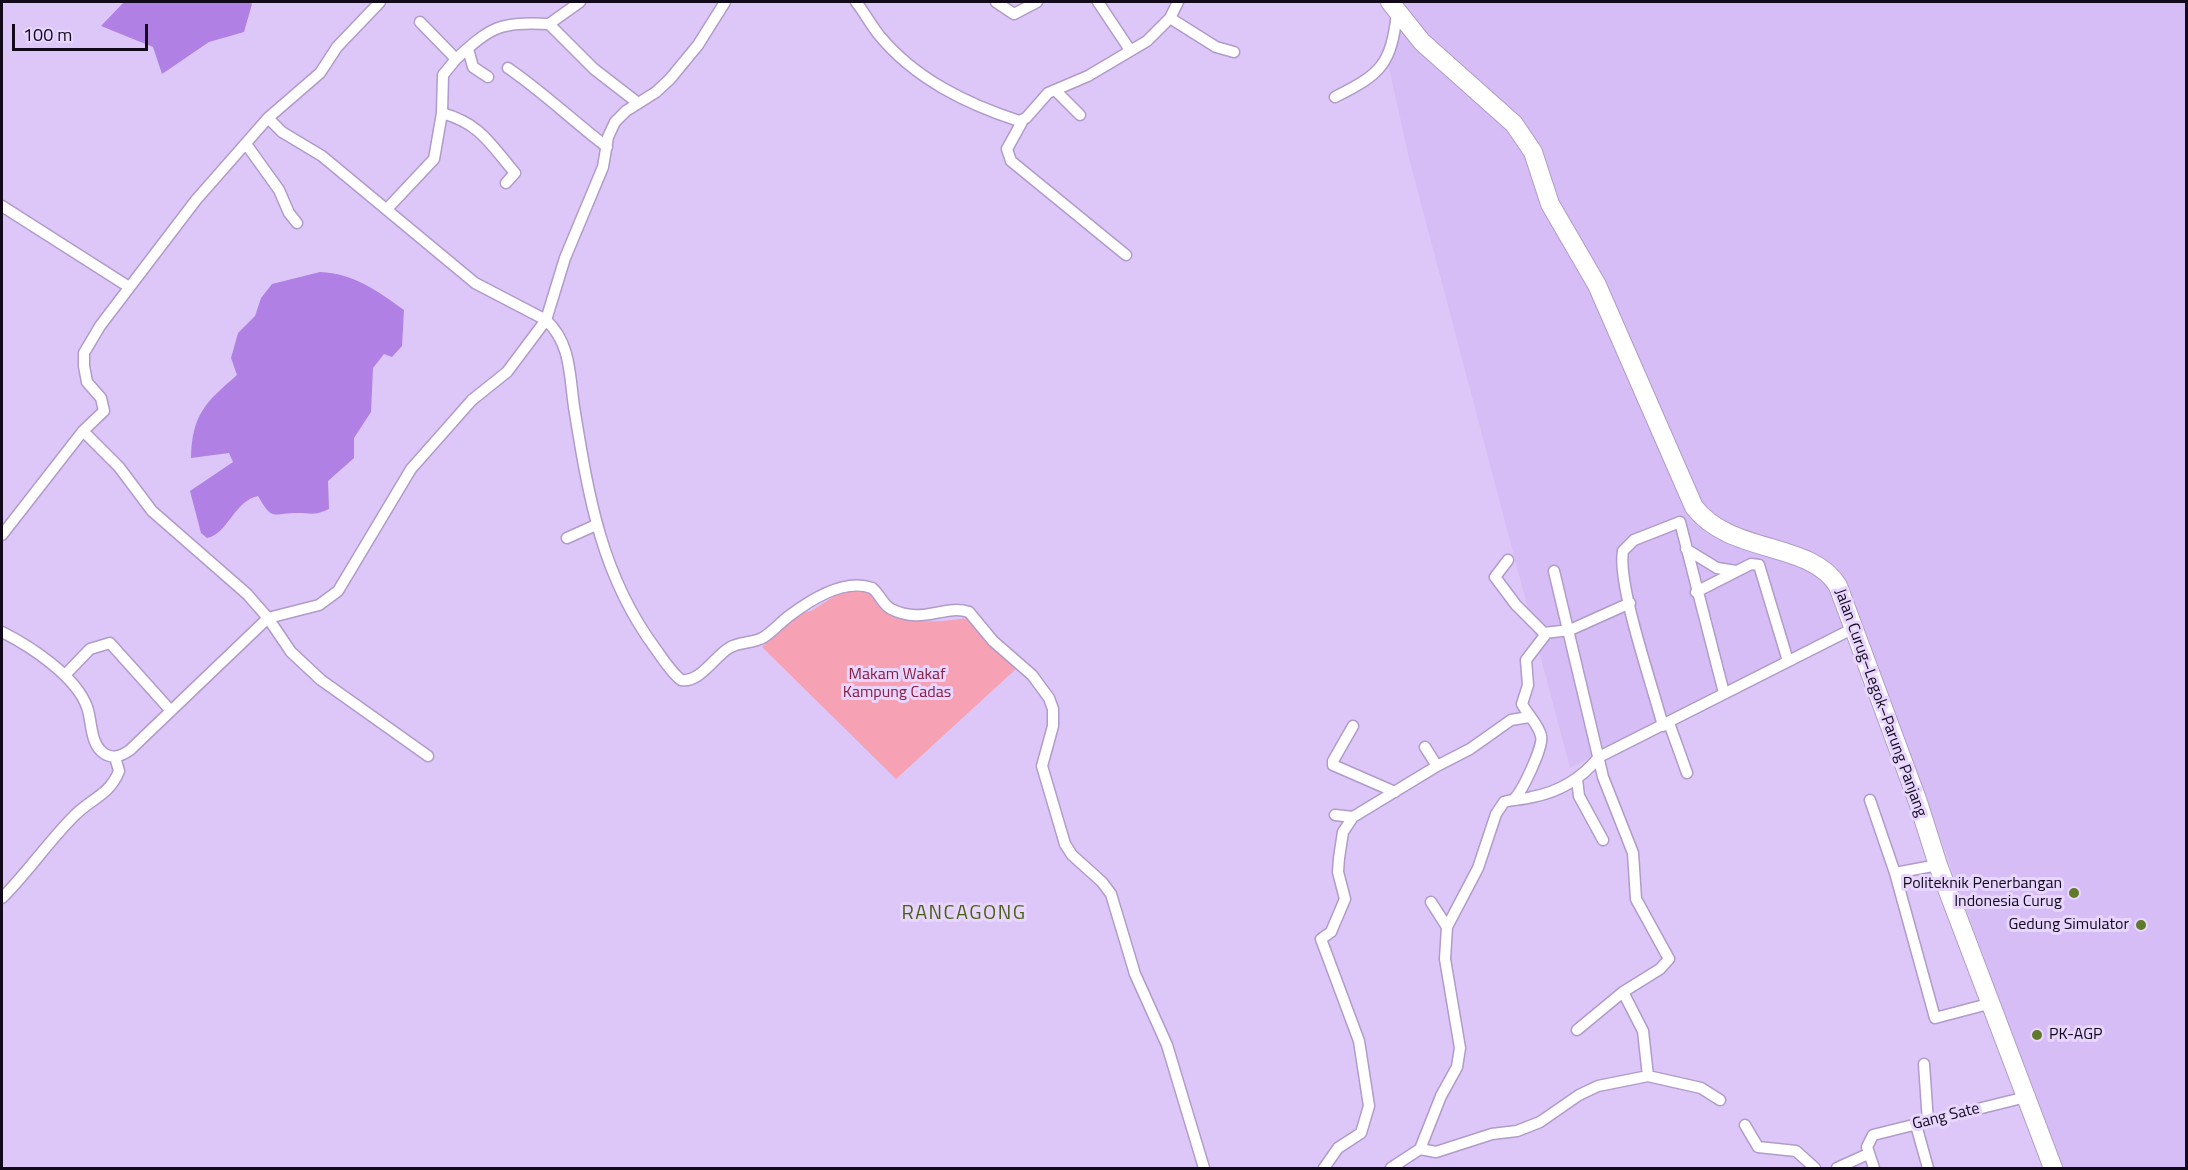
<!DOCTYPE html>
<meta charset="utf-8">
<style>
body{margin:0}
#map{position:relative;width:2188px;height:1170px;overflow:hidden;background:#ddc7f8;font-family:"Titillium Web",sans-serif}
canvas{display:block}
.frame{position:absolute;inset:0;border:3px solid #120a1b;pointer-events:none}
.scale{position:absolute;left:12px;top:24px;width:136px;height:27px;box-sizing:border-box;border:3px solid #120a1b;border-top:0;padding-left:8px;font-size:18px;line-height:21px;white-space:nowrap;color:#120a1b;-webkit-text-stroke:4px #e8d6fe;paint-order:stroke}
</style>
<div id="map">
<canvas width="2188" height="1170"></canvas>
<div class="frame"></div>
<div class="scale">100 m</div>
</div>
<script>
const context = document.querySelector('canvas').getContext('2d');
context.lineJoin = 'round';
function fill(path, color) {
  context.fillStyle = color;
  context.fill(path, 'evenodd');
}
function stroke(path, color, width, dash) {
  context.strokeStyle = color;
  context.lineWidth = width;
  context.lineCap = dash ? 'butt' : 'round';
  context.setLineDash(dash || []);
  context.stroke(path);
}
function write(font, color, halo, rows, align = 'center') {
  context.font = font + ' "Titillium Web",sans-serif';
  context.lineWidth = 6;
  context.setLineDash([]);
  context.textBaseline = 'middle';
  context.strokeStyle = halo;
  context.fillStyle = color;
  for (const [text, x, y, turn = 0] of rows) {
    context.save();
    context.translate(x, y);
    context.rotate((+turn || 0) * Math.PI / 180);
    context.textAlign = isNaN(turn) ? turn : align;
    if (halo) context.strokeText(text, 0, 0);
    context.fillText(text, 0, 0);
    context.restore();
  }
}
const built = new Path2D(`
 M1400,2H2186V1168H2060L1861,619L1570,768L1409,158L1384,45Z`);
const green = new Path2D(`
 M858,587C876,594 887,611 902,617C923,625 952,620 974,617L1017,668L896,779L762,647L798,614L811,611L844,590Z`);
const water = new Path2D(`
 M124,2H250L252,4L244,32L209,42L162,74L153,47L101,26Z
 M320,272C353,273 378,291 404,310L402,346L392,357L384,354L373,368L371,412L354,438V458L328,481L329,509C314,516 312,513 297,513C272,513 273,522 258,496C234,501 228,534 207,538L201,533L190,491L233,462L229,453L191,458C192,414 206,402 237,375L231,358L238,333L255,316L261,298L272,284Z`);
const minor = new Path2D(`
 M856,2C864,12 871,25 879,35C915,79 967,104 1019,121L1026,118L1048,93L1088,76L1147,41L1170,18L1178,2
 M996,2L1014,14L1037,2
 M1098,2L1130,50
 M1170,18L1216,47L1234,52
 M420,22L456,59C492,26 499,22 549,24L594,69L638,103
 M549,24L580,2
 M468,49L473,67L488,77
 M508,68C543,92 573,121 607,147
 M1056,91L1080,115
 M1335,97C1381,74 1391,65 1397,13
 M442,113C481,124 490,144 515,173L506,183
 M268,118L282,132L322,156L475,283L546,320C573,345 569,380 575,413C589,499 602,576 655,648C663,659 670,671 681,680C700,683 714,657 729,648C740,641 753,644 764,637C773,631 780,623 789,616C810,600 845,578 872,588C880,594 882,604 891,609C923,625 944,604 969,612L993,641L1032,675L1049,698L1053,709V726L1042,766L1065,844L1072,855L1102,882L1111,894L1135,974L1167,1045L1204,1168
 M1023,120L1007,149L1011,161L1126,255
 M246,144L279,190L289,213L297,223
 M2,206L129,287
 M387,209L434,159L442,113L443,75L456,59
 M83,431L119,467L152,511L247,594L268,618L291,652L321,680L428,756
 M2,535L83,431L104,411L101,398L87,382L84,366V353L100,326L196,200L268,118L320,73L337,47L380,2
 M567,538L596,525
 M1686,549L1717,568L1736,571
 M1508,560L1495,577L1516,605L1544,633L1570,630L1630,603
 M1554,571L1603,777L1633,853L1636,899L1669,959L1660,969L1623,992L1643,1031L1648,1076
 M1696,592L1751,564L1759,565L1788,661
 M2,632C30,646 76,676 87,707C92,721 90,740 101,751C111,760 120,757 130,750L268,618L319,605L338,591L411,469L472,400L507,372L546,320L565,258L603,167L608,137L615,122L626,111L656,92L670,79L698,45L725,2
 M65,675L90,649L110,643L171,711
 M1669,723L1687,773
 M1353,726L1333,761V765L1395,792
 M1663,726C1653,687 1617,585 1623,551L1634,540L1680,522L1724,693
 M1425,747L1437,766L1470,749L1511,720L1529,717
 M1577,779L1579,796L1603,840
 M1514,799C1522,792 1544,746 1541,736C1539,725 1527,714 1522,704L1528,685L1526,660L1546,634
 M1870,800L1895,873L1935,1018L1992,1003
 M1335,815L1353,817L1437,766
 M1895,873L1938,865
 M2,898C28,872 48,842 74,816C90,799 110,795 119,771L115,757
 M1431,902L1447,927
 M1577,1030L1623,992
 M1924,1064L1928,1122
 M1745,1125L1758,1147L1796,1151L1815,1168
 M1916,1125L1928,1168
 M1420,1149L1436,1152L1492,1134L1517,1131L1540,1122L1579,1095L1598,1086L1648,1076L1701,1088L1720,1100
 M1324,1168L1338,1148L1361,1133L1369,1106L1359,1041L1321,939L1331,932L1345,899L1338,872L1339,858L1343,832L1353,817
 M1391,1168L1420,1149L1441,1096L1457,1067L1460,1048L1445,959L1447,927L1478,868L1496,814L1504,802C1513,799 1522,800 1532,797C1559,792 1582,778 1599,757L1854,628
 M1837,1168L1868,1154
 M1874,1168L1867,1147L1873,1135L2026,1097`);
const primary = new Path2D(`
 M1390,2L1422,42L1514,124L1533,152L1550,204L1597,285L1694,507C1731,555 1811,541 1838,586L1918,802L1938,865L2053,1168`);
const markers = [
 [2074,893,6,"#60792b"],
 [2141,925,6,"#60792b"],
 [2037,1035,6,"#60792b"]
];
const parkNames = [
 ["Makam Wakaf",897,675],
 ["Kampung Cadas",897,693]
];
const streetNames = [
 ["Jalan Curug–Legok–Parung Panjang",1880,703,70],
 ["Gang Sate",1946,1117,-14]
];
const poiNames = [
 ["Politeknik Penerbangan",2062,884],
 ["Indonesia Curug",2062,902],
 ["Gedung Simulator",2129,925],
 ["PK-AGP",2049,1035,"left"]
];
const quarterNames = [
 ["RANCAGONG",964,914]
];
fill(built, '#d6bdf5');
fill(green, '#f7a1b5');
fill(water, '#b080e4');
stroke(minor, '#b09bca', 13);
stroke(primary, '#b09bca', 20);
stroke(minor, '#fff', 10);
stroke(primary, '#fff', 18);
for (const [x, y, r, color] of markers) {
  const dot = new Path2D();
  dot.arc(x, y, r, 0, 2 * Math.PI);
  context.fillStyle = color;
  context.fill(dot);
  stroke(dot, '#e8d6fe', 2);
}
write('16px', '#881e43', '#e8d6fe', parkNames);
write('16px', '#120a1b', '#e8d6fe', streetNames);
write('16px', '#120a1b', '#e8d6fe', poiNames, 'right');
context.letterSpacing = '1.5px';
write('20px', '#495f16', '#e8d6fe', quarterNames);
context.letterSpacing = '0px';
</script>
